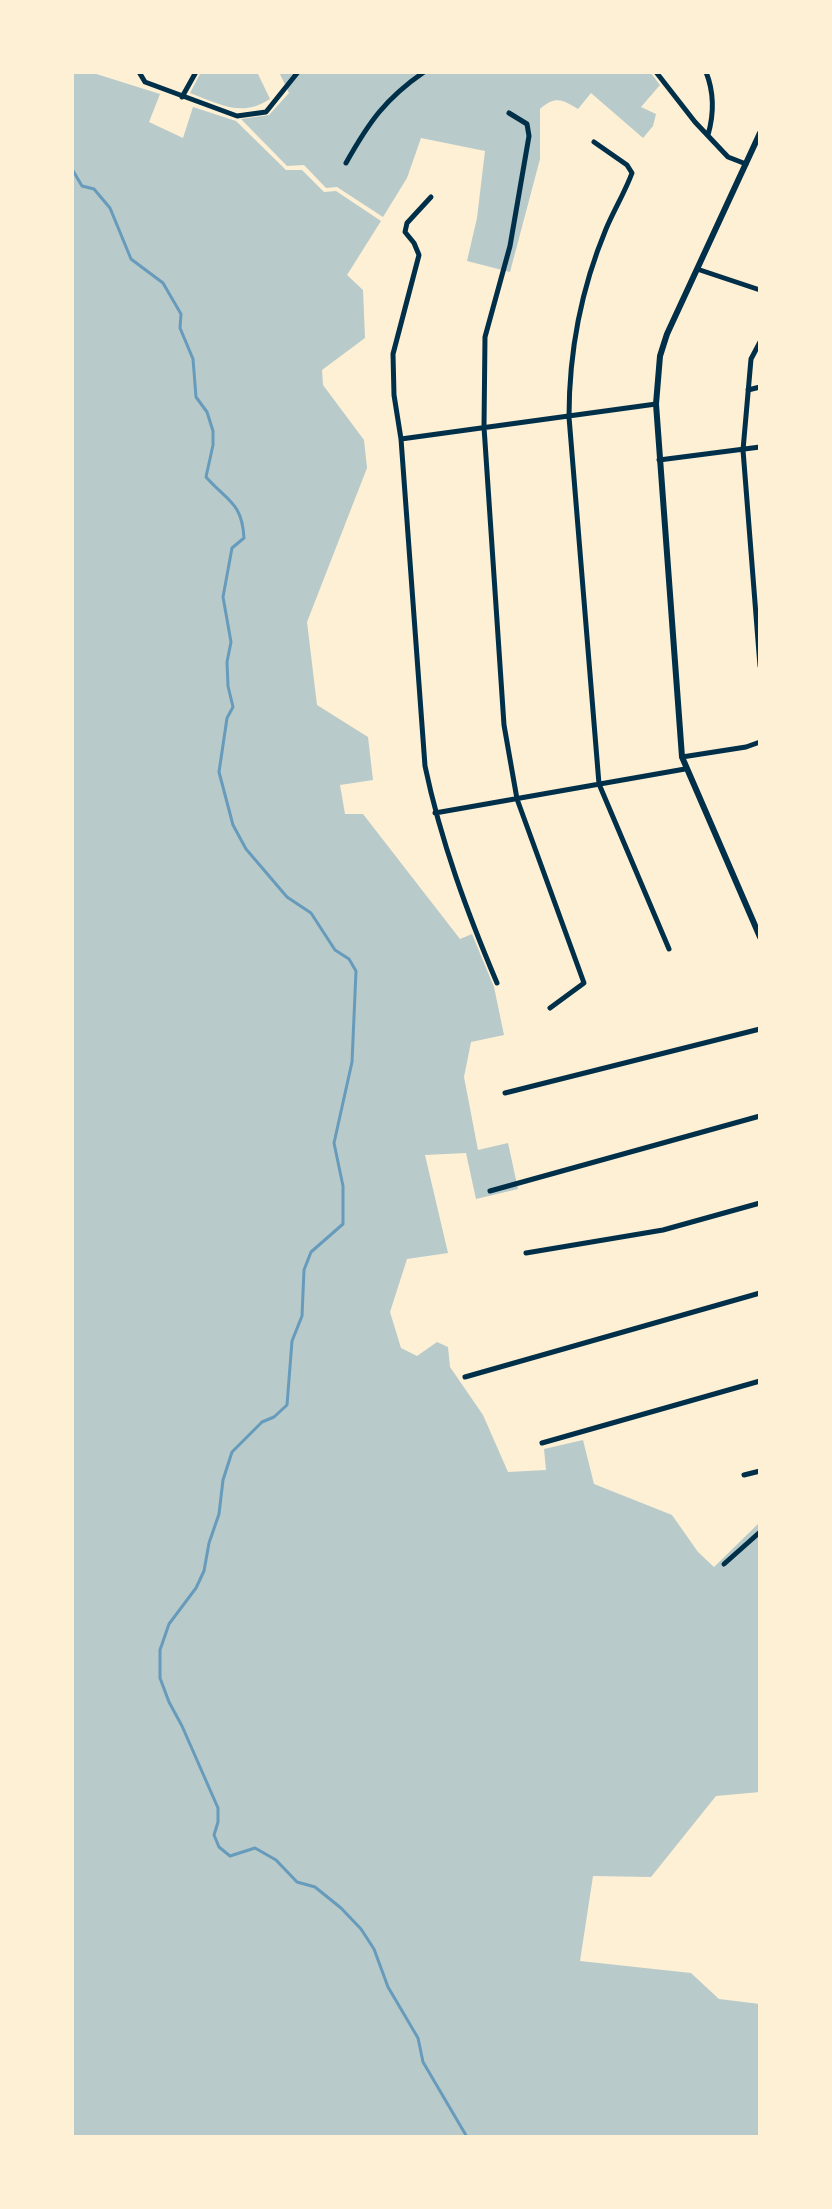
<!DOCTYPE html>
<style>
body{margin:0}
#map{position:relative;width:832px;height:2209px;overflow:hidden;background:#fdf0d5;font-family:Quicksand,sans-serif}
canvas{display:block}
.frame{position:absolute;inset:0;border:74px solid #fdf0d5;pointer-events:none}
</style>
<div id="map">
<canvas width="832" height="2209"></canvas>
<div class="frame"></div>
</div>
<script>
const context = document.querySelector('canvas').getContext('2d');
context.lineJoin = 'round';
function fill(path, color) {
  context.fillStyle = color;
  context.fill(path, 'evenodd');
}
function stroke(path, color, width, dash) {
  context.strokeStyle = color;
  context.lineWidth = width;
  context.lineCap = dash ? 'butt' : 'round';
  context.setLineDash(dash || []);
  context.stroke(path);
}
const green = new Path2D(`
 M72,72H90L160,94L149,122L183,138L193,107L236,121L286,170H302L324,192L336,191L381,221L347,275L363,290L365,338L322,370L323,385L364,440L367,468L307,622L317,705L368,737L373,780L340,785L345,814H363L460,939L472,934L494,987L504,1035L471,1042L464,1077L478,1150L508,1143L518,1189L476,1199L466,1153L425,1155L448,1253L407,1259L390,1312L401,1348L417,1356L437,1342L448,1347L450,1367L483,1415L508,1472L546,1470L544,1449L583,1440L594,1484L672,1515L698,1552L714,1567L760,1522V1792L716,1796L651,1877L593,1876L580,1961L691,1973L719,1999L760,2004V2137H72Z
 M201,72H257L270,99C241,118 220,104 190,93Z
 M279,72H650L660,85L641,107L656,114L653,126L643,138L591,93L578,109C561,99 555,96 540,109V159L510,272L467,261L477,218L485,151L421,138L407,178L383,217L337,187L326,188L304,165L287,166L241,119L269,115L289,93Z`);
const stream = new Path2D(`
 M72,169L82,186L94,189L110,208L131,259L163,283L181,314L180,328L193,359L196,397L207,412L213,431V445L206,477C227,501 242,502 244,538L232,548L223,597L231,642L227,662L228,686L233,707L227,718L219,772L233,825L246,849L287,897L311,913L335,950L349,959L356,971L352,1062L334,1143L343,1186V1224L311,1252L304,1270L302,1316L292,1341L287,1405L274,1417L262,1422L232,1452L223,1480L219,1514L209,1543L204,1571L196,1588L169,1624L160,1650V1678L169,1702L182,1726L218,1808V1822L214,1835L219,1847L230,1856L255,1848L276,1860L297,1882L315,1887L341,1908L361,1929L374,1949L388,1987L418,2038L423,2062L467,2137`);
const minor = new Path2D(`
 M139,72L145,82L237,116L266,112L298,72
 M656,72L695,122L728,157L746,164
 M706,72C714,92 714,114 708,135
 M182,97L196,72
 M509,113L527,124L529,136L510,246L485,337L484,427L504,725L517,799L584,983L550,1008
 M594,142L627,165L632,173C625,192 614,210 606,229C581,289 569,353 569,417L599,784L669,949
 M346,163C369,122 385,99 424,72
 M697,269L760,290
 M760,342L751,359L743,450L760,666
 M748,390L760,387
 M401,439L394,395L393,354L419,255L414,243L405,232L407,223L431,197
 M659,460L760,447
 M682,757L746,747L760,742
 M435,813L685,769
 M497,983C467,912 441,842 425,766L401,439L656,404
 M505,1093L760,1029
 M490,1191L760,1116
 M526,1253L663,1230L760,1203
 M465,1377L760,1293
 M542,1443L760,1381
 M744,1475L760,1471
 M724,1564L760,1532`);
const tertiary = new Path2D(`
 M760,133L667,334L660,356L656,404L682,757L760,937`);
fill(green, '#b9caca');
stroke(stream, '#669bbc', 3);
stroke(minor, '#003049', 5);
stroke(tertiary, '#003049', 6);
</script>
